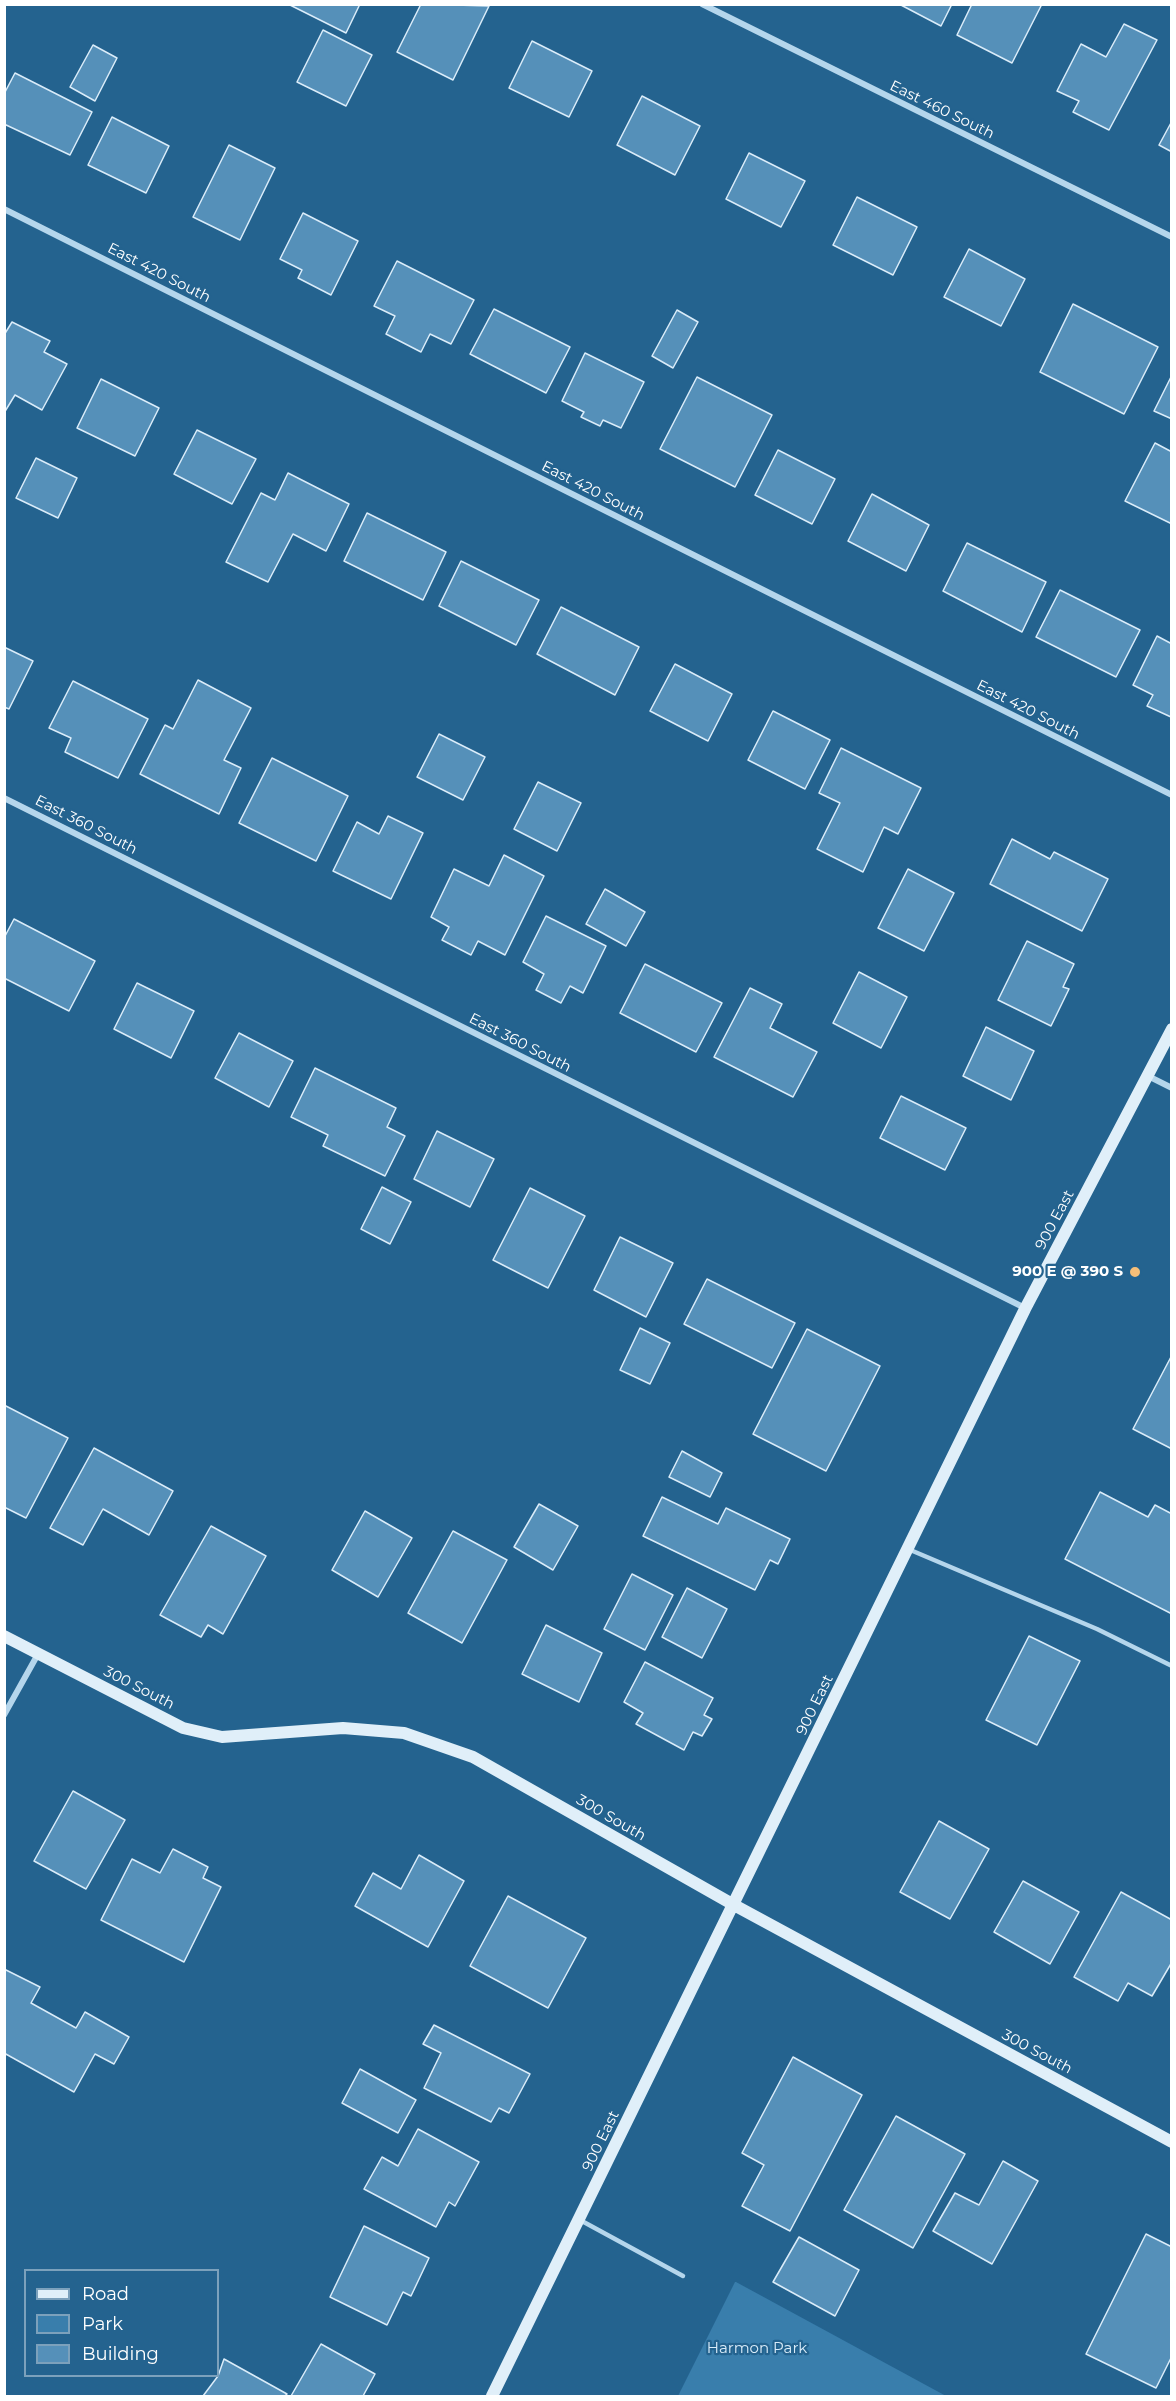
<!DOCTYPE html>
<style>
body{margin:0}
#map{position:relative;width:1176px;height:2401px;overflow:hidden;background:#24638f;font-family:Montserrat,sans-serif}
canvas{display:block}
.frame{position:absolute;inset:0;border:6px solid #fff;pointer-events:none}
.legend{position:absolute;left:24px;top:2269px;width:195px;height:108px;box-sizing:border-box;background:#24638f;border:2px solid #7ca1bc;margin:0;padding:8px 10px;list-style:none;font-size:18px;color:#fff}
.legend li{display:flex;align-items:center;gap:12px;height:30px}
.legend b{width:30px;border:2px solid #7ca1bc}
</style>
<div id="map">
<canvas width="1176" height="2401"></canvas>
<div class="frame"></div>
<ul class="legend">
<li><b style="height:8px;background:#e0eff9"></b>Road</li>
<li><b style="height:16px;background:#397eac"></b>Park</li>
<li><b style="height:16px;background:#5590b9"></b>Building</li>
</ul>
</div>
<script>
const context = document.querySelector('canvas').getContext('2d');
context.lineJoin = 'round';
function fill(path, color) {
  context.fillStyle = color;
  context.fill(path, 'evenodd');
}
function stroke(path, color, width, dash) {
  context.strokeStyle = color;
  context.lineWidth = width;
  context.lineCap = dash ? 'butt' : 'round';
  context.setLineDash(dash || []);
  context.stroke(path);
}
function write(font, color, halo, rows, align = 'center') {
  context.font = font + ' Montserrat,sans-serif';
  context.lineWidth = 4.5;
  context.setLineDash([]);
  context.textBaseline = 'middle';
  context.strokeStyle = halo;
  context.fillStyle = color;
  for (const [text, x, y, turn = 0] of rows) {
    context.save();
    context.translate(x, y);
    context.rotate((+turn || 0) * Math.PI / 180);
    context.textAlign = isNaN(turn) ? turn : align;
    if (halo) context.strokeText(text, 0, 0);
    context.fillText(text, 0, 0);
    context.restore();
  }
}
const green = new Path2D(`
 M735,2282H736L946,2396H678Z`);
const building = new Path2D(`
 M288,4H360L346,33Z
 M421,4L489,6L453,80L397,52Z
 M899,4H952L941,26Z
 M972,4H1042L1012,63L957,35Z
 M1124,24L1157,40L1109,130L1073,112L1079,101L1057,91L1081,44L1106,57Z
 M323,30L372,55L346,106L297,82Z
 M532,41L592,71L569,117L509,88Z
 M93,45L117,58L95,101L70,87Z
 M15,73L92,112L70,155L4,124V94Z
 M642,96L700,126L675,175L617,145Z
 M112,117L169,146L146,193L88,165Z
 M1172,121V152L1159,145Z
 M229,145L275,168L240,240L193,217Z
 M749,153L805,181L781,227L726,199Z
 M857,197L917,227L893,275L833,245Z
 M303,213L358,241L331,295L298,278L302,270L280,259Z
 M969,249L1025,279L1001,326L944,297Z
 M397,261L474,300L451,344L430,334L421,352L386,334L395,316L374,306Z
 M1073,304L1158,347L1124,414L1040,372Z
 M494,309L570,347L546,393L470,354Z
 M677,310L698,322L673,368L652,356Z
 M12,322L50,341L44,352L67,364L42,410L15,395L4,413V335Z
 M585,353L644,382L621,428L603,420L600,426L581,417L584,412L562,401Z
 M1172,375V419L1154,411Z
 M697,377L772,415L735,487L660,449Z
 M101,379L159,408L135,456L77,428Z
 M197,430L256,459L232,504L174,474Z
 M1155,443L1172,452V524L1125,501Z
 M778,450L835,479L812,524L755,495Z
 M36,458L77,478L58,518L16,498Z
 M288,473L349,504L326,551L293,534L268,582L226,562L261,493L275,500Z
 M872,494L929,525L906,571L848,541Z
 M367,513L446,552L423,600L344,561Z
 M967,543L1046,582L1022,632L943,591Z
 M461,561L539,600L516,645L439,606Z
 M1060,590L1140,630L1116,677L1036,637Z
 M561,607L639,647L615,695L537,654Z
 M1157,636L1172,644L1171,717L1147,706L1153,695L1133,685Z
 M4,647L33,661L9,709L4,707Z
 M675,664L732,694L708,741L650,711Z
 M198,680L251,708L224,760L241,768L219,814L140,774L165,725L173,729Z
 M73,681L148,719L118,778L65,752L71,738L49,728Z
 M773,711L830,740L805,789L748,760Z
 M439,734L485,757L463,800L417,777Z
 M841,748L921,788L898,834L884,827L863,872L817,849L840,803L819,793Z
 M272,758L348,796L316,861L239,823Z
 M538,782L581,803L557,851L514,829Z
 M388,816L423,833L391,899L333,871L357,822L379,834Z
 M1012,839L1050,859L1054,852L1108,879L1082,931L990,884Z
 M504,855L544,876L505,955L478,941L471,955L442,940L449,927L431,917L454,869L489,886Z
 M908,869L954,893L924,951L878,928Z
 M605,889L645,912L626,946L586,924Z
 M546,916L606,946L583,993L570,986L561,1003L536,990L544,974L523,962Z
 M14,919L95,961L69,1011L4,978V938Z
 M1027,941L1074,964L1063,987L1069,989L1051,1026L998,1000Z
 M645,964L722,1003L696,1052L620,1013Z
 M859,972L907,997L881,1048L833,1023Z
 M137,983L194,1011L171,1058L114,1029Z
 M750,988L782,1004L770,1028L817,1052L793,1097L714,1057Z
 M986,1027L1034,1051L1011,1100L963,1076Z
 M239,1033L293,1061L269,1107L215,1078Z
 M315,1068L396,1108L387,1127L405,1136L385,1176L323,1146L328,1135L291,1117Z
 M901,1096L966,1128L945,1170L880,1138Z
 M437,1131L494,1159L470,1207L414,1179Z
 M382,1187L411,1202L390,1244L361,1229Z
 M530,1188L585,1216L548,1288L493,1260Z
 M620,1237L673,1263L646,1317L594,1290Z
 M707,1279L795,1323L772,1368L684,1324Z
 M640,1328L670,1343L650,1384L620,1370Z
 M807,1329L880,1366L826,1471L753,1434Z
 M1172,1355V1449L1133,1429Z
 M4,1405L68,1438L26,1518L4,1507Z
 M94,1448L173,1491L149,1535L103,1509L83,1545L50,1528Z
 M682,1451L722,1473L710,1497L669,1477Z
 M1100,1492L1148,1517L1155,1505L1172,1514V1614L1065,1559Z
 M662,1497L718,1524L726,1508L790,1539L778,1564L770,1560L755,1590L643,1536Z
 M539,1504L578,1526L553,1570L514,1547Z
 M365,1511L412,1538L378,1597L332,1570Z
 M211,1526L266,1556L223,1634L208,1625L201,1637L160,1615Z
 M453,1531L507,1560L462,1643L408,1613Z
 M632,1574L673,1595L645,1650L604,1629Z
 M687,1588L727,1609L702,1658L662,1637Z
 M546,1625L602,1653L579,1702L522,1674Z
 M1029,1636L1080,1661L1037,1745L986,1720Z
 M645,1662L713,1698L704,1715L712,1719L702,1736L693,1732L684,1750L636,1724L643,1713L624,1702Z
 M73,1791L125,1820L86,1889L34,1861Z
 M939,1821L989,1849L950,1919L900,1892Z
 M173,1849L208,1867L203,1878L221,1887L184,1962L101,1920L132,1859L160,1873Z
 M419,1855L464,1881L428,1947L355,1906L373,1873L401,1889Z
 M1023,1881L1079,1912L1050,1964L994,1932Z
 M1121,1892L1172,1920V1962L1152,1996L1128,1983L1118,2001L1074,1977Z
 M508,1896L586,1938L548,2008L470,1966Z
 M4,1969L40,1987L31,2003L76,2028L85,2012L129,2037L114,2064L95,2054L74,2092L4,2053Z
 M434,2025L530,2074L509,2113L499,2108L491,2122L424,2088L441,2053L423,2044Z
 M793,2057L862,2095L790,2231L742,2206L764,2165L742,2153Z
 M360,2069L416,2100L398,2133L342,2103Z
 M896,2116L965,2154L913,2248L844,2210Z
 M418,2129L479,2162L455,2206L449,2202L436,2227L364,2189L382,2157L398,2166Z
 M1003,2161L1038,2181L992,2264L933,2231L955,2193L979,2205Z
 M364,2226L429,2258L411,2296L403,2292L387,2325L330,2297Z
 M1146,2234L1172,2247V2356L1156,2388L1086,2354Z
 M799,2237L859,2270L835,2316L773,2282Z
 M321,2344L375,2374L363,2396H291Z
 M224,2359L287,2394L285,2396H203L218,2376Z`);
const lane = new Path2D(`
 M908,1549L1097,1629L1172,1666
 M580,2220L683,2276`);
const street = new Path2D(`
 M702,4L1172,237
 M4,209L1172,795
 M4,798L1025,1308
 M1148,1076L1172,1088
 M4,1715L38,1654`);
const secondary = new Path2D(`
 M4,1636L183,1728L222,1737L343,1728L404,1733L473,1757L734,1905L1172,2142
 M492,2396L1025,1309L1172,1029`);
const markers = [
 [1135,1272,6,"#f6bf79"]
];
const streetNames = [
 ["East 460 South",942,110,26],
 ["East 420 South",159,273,27],
 ["East 420 South",593,491,27],
 ["East 420 South",1028,710,27],
 ["East 360 South",86,825,27],
 ["East 360 South",520,1043,27],
 ["900 East",1055,1220,-62],
 ["300 South",139,1688,27],
 ["900 East",815,1705,-64],
 ["300 South",611,1818,30],
 ["300 South",1037,2052,28],
 ["900 East",601,2141,-64]
];
const poiNames = [
 ["900 E @ 390 S",1123,1272]
];
const parkNames = [
 ["Harmon Park",757,2349]
];
fill(green, '#397eac');
fill(building, '#5590b9');
stroke(building, '#daecf9', 1.5);
stroke(lane, '#b5d6ec', 4.5);
stroke(street, '#b5d6ec', 6);
stroke(secondary, '#e0eff9', 12);
for (const [x, y, r, color] of markers) {
  const dot = new Path2D();
  dot.arc(x, y, r, 0, 2 * Math.PI);
  context.fillStyle = color;
  context.fill(dot);
  stroke(dot, '#24638f', 2);
}
write('15px', '#fff', '#24638f', streetNames);
write('bold 15px', '#fff', '#24638f', poiNames, 'right');
write('15px', '#daecf9', '#24638f', parkNames);
</script>
